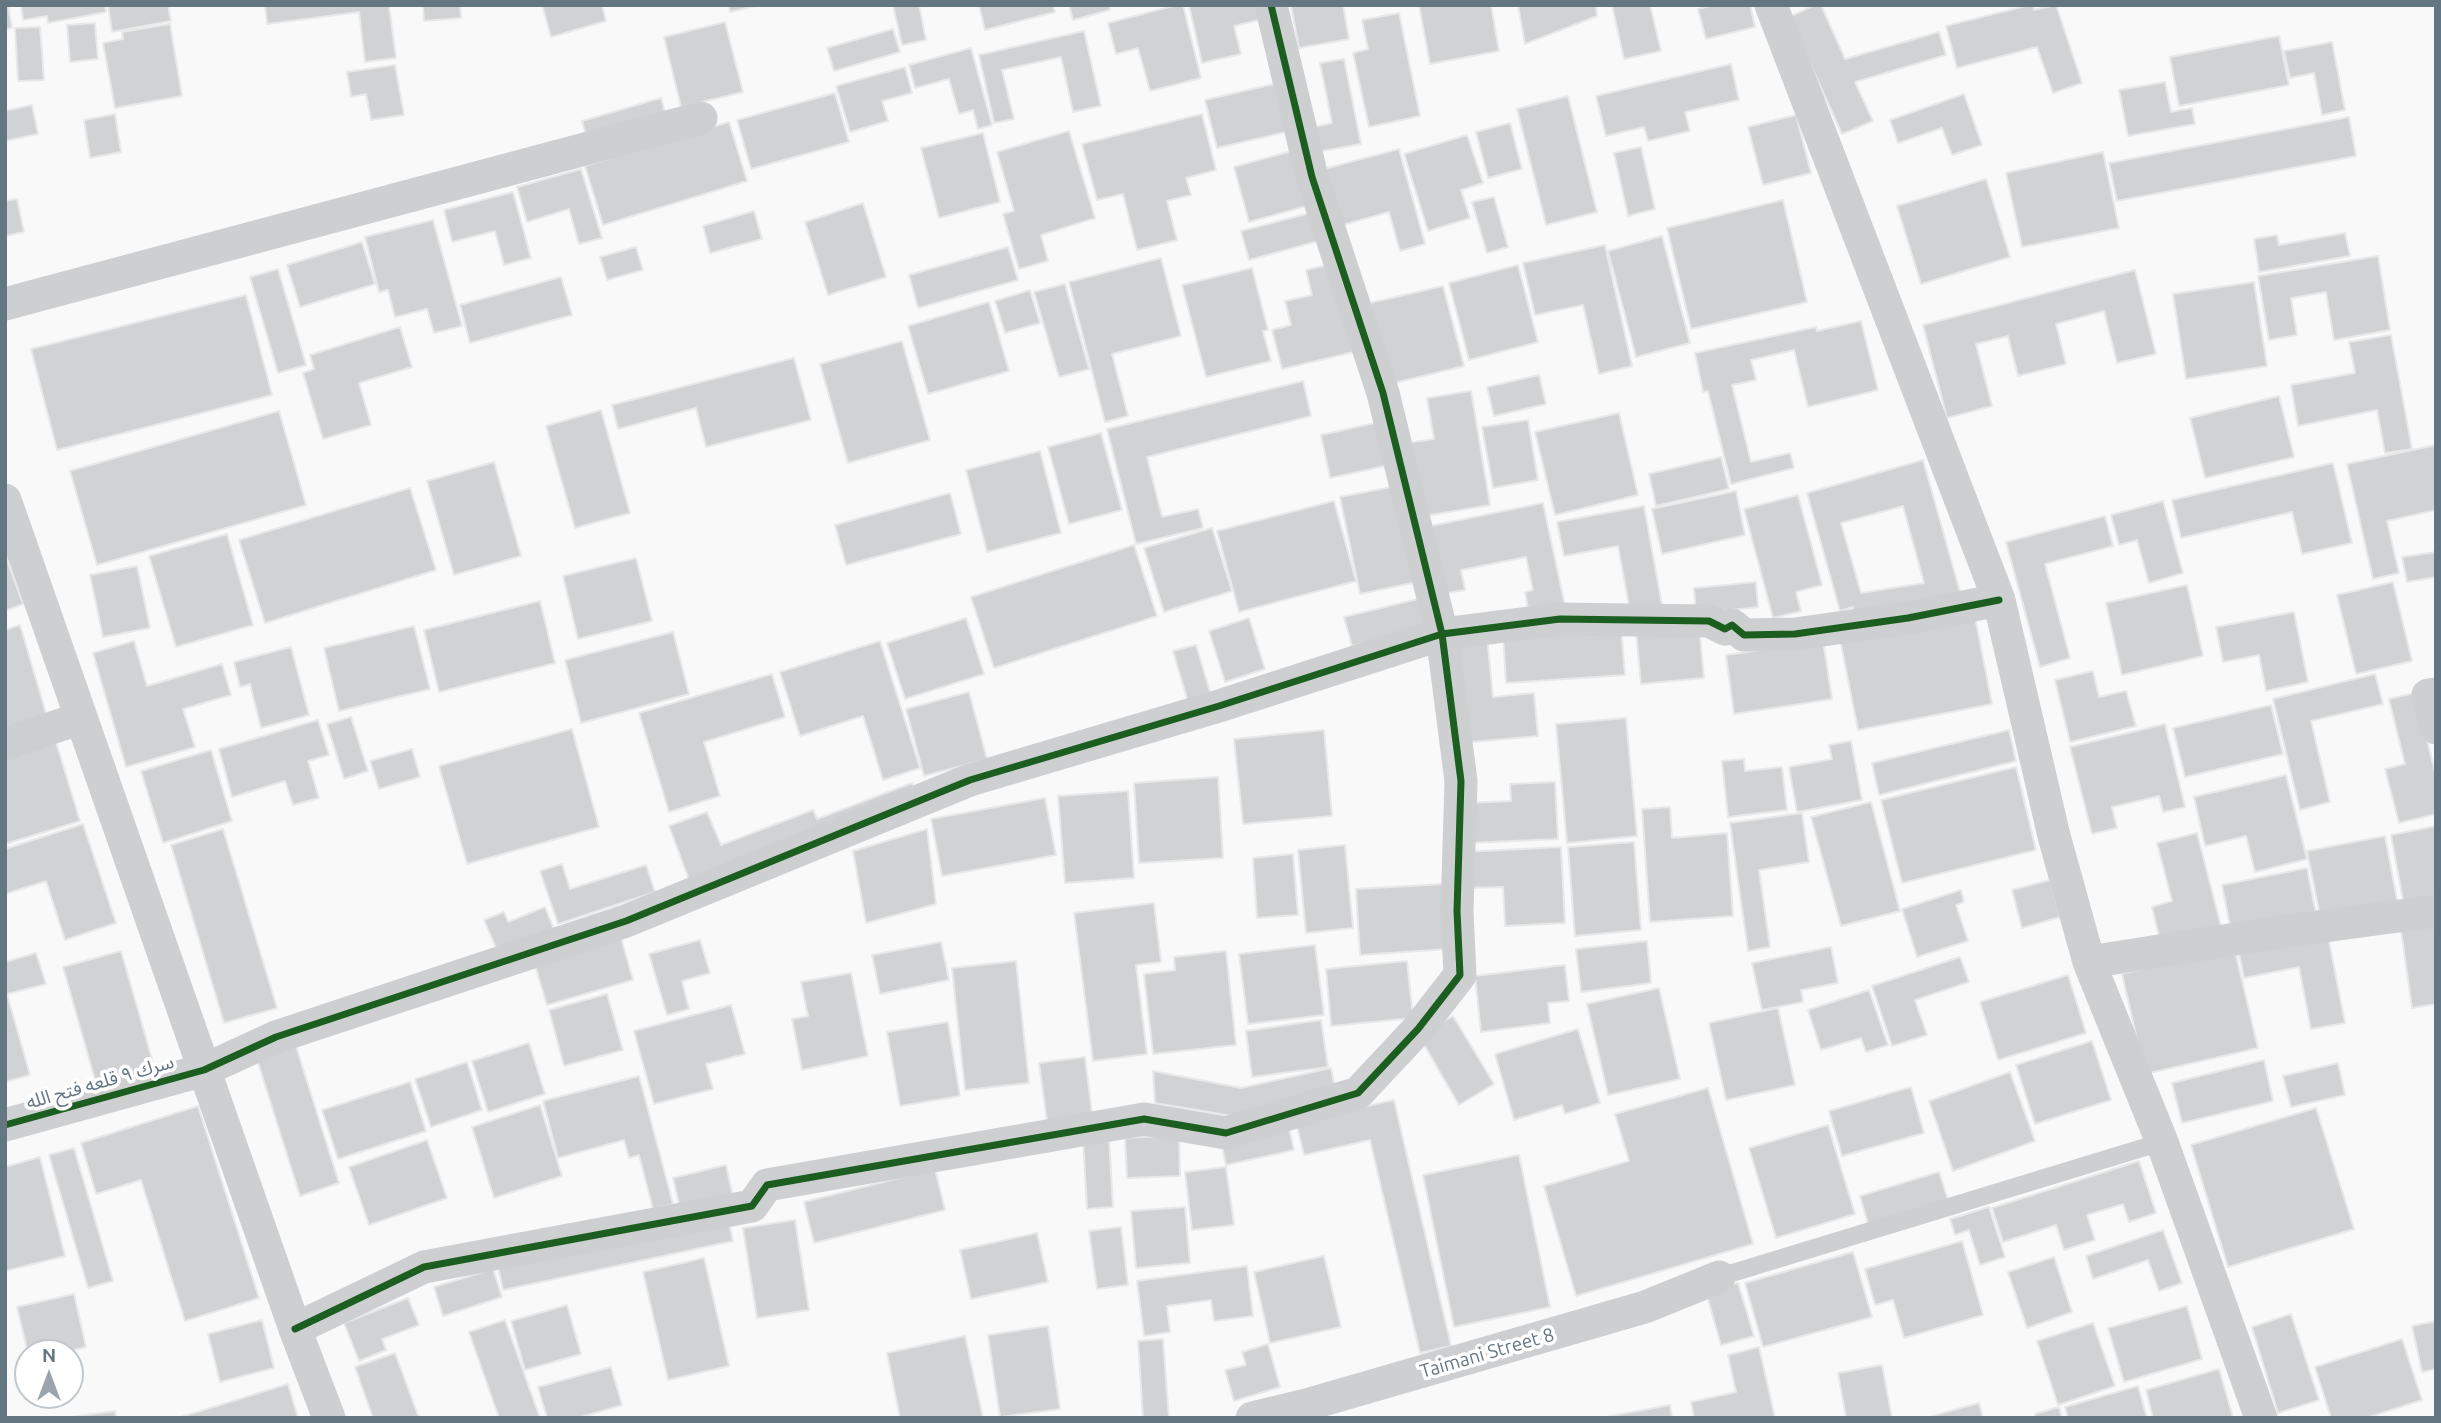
<!DOCTYPE html>
<meta charset="utf-8">
<style>
body{margin:0}
#map{position:relative;width:2441px;height:1423px;overflow:hidden;background:#f9f9f9;font-family:Ubuntu,sans-serif}
canvas{display:block}
.frame{position:absolute;inset:0;border:7px solid #657683;pointer-events:none}
.north{position:absolute;left:14px;top:1339px;width:70px;height:70px;box-sizing:border-box;background:#fff;border:2px solid #c1c8cd;border-radius:50%;rotate:0deg;font-size:19px;font-weight:700;line-height:28px;text-align:center;color:#657683}
.north::after{content:'';display:block;margin:auto;width:24px;height:32px;background:#99a4ac;clip-path:polygon(50% 0,100% 100%,50% 72%,0 100%)}
</style>
<div id="map">
<canvas width="2441" height="1423"></canvas>
<div class="frame"></div>
<div class="north">N</div>
</div>
<script>
const context = document.querySelector('canvas').getContext('2d');
context.lineJoin = 'round';
function fill(path, color) {
  context.fillStyle = color;
  context.fill(path, 'evenodd');
}
function stroke(path, color, width, dash) {
  context.strokeStyle = color;
  context.lineWidth = width;
  context.lineCap = dash ? 'butt' : 'round';
  context.setLineDash(dash || []);
  context.stroke(path);
}
function write(font, color, halo, rows, align = 'center') {
  context.font = font + ' Ubuntu,"Noto Sans Arabic",sans-serif';
  context.lineWidth = 7;
  context.setLineDash([]);
  context.textBaseline = 'middle';
  context.strokeStyle = halo;
  context.fillStyle = color;
  for (const [text, x, y, turn = 0] of rows) {
    context.save();
    context.translate(x, y);
    context.rotate((+turn || 0) * Math.PI / 180);
    context.textAlign = isNaN(turn) ? turn : align;
    if (halo) context.strokeText(text, 0, 0);
    context.fillText(text, 0, 0);
    context.restore();
  }
}
const building = new Path2D(`
 M5,5H8L12,28L5,29Z
 M21,5H105L106,12L48,23L47,16L23,20Z
 M108,5H168L171,21L112,32Z
 M265,5H389L396,58L365,62L359,12L267,24Z
 M423,5H460L461,18L424,21Z
 M542,5H602L606,21L551,37Z
 M729,5H759L730,12Z
 M893,5H919L926,40L902,45Z
 M979,5H1053L1055,12L985,30Z
 M1069,5H1109L1110,10L1073,20Z
 M1177,5H1183L1201,78L1150,91L1138,48L1116,54L1108,23Z
 M1189,5H1260L1263,19L1234,26L1241,54L1202,63Z
 M1291,5H1343L1349,39L1299,48Z
 M1419,5H1491L1499,51L1430,64Z
 M1518,5H1596L1597,16L1525,44Z
 M1612,5H1650L1661,51L1624,59Z
 M1714,5H1750L1755,27L1706,39L1698,9Z
 M1815,5H1821L1845,59L1939,32L1946,55L1855,82L1873,121L1842,134L1789,17Z
 M2030,5H2033L2034,10L2056,5L2082,83L2053,93L2037,47L1957,68L1946,26Z
 M1399,13L1420,116L1369,127L1353,53L1368,49L1362,20Z
 M725,22L743,92L681,107L664,37Z
 M95,23L98,59L70,62L67,25Z
 M170,24L182,96L115,108L103,43L123,39L122,32Z
 M40,27L44,80L18,81L15,28Z
 M893,29L900,52L834,71L827,48Z
 M1084,31L1101,106L1073,112L1061,57L1002,70L1014,119L994,123L979,55Z
 M2279,36L2289,85L2179,106L2170,57Z
 M2332,42L2345,110L2322,115L2314,73L2290,78L2284,51Z
 M971,48L992,125L978,129L973,110L959,114L949,79L915,88L909,65Z
 M1344,59L1361,144L1316,152L1311,128L1332,123L1320,63Z
 M1731,64L1739,100L1685,112L1690,131L1648,141L1644,127L1606,136L1596,96Z
 M395,65L404,115L371,120L366,94L351,97L347,72Z
 M905,67L912,93L882,101L888,121L850,132L836,86Z
 M2165,82L2171,112L2192,108L2195,124L2128,136L2119,90Z
 M1274,84L1286,132L1217,148L1205,100Z
 M835,93L849,142L751,169L737,120Z
 M1964,94L1982,145L1952,155L1942,128L1898,143L1890,120Z
 M1568,96L1597,212L1546,225L1517,109Z
 M661,98L667,119L588,142L582,121Z
 M32,105L38,134L5,141V111Z
 M115,114L121,152L90,158L84,120Z
 M1202,114L1216,170L1186,178L1191,195L1167,201L1177,240L1137,250L1123,194L1097,200L1082,144Z
 M1796,115L1811,173L1763,185L1748,127Z
 M2349,117L2356,156L2117,201L2109,163Z
 M729,122L747,181L603,225L585,166Z
 M1510,123L1522,169L1488,178L1476,132Z
 M1069,131L1095,218L1041,235L1048,261L1019,269L1003,214L1014,211L997,152Z
 M983,133L1000,202L939,218L921,148Z
 M1467,135L1483,183L1461,190L1470,218L1428,231L1404,154Z
 M1641,147L1655,209L1628,216L1614,153Z
 M1399,149L1425,244L1400,251L1389,212L1339,226L1324,169Z
 M1295,150L1310,205L1249,222L1234,167Z
 M2103,152L2119,228L2022,247L2006,173Z
 M581,169L602,238L579,244L569,209L527,222L517,187Z
 M1986,179L2010,257L1921,284L1897,206Z
 M513,192L531,258L504,265L495,231L452,242L444,210Z
 M1494,197L1508,247L1487,253L1472,202Z
 M17,199L24,232L5,236V201Z
 M1783,200L1807,302L1691,329L1667,228Z
 M863,203L886,277L828,295L805,222Z
 M754,211L762,239L710,253L703,226Z
 M1314,212L1322,240L1249,260L1241,231Z
 M433,220L462,326L434,333L427,309L395,317L388,290L379,292L365,237Z
 M2345,233L2350,256L2259,272L2254,239L2277,235L2279,245Z
 M1662,236L1690,343L1636,357L1608,251Z
 M362,242L375,284L300,307L287,265Z
 M1605,245L1632,366L1599,374L1583,305L1535,315L1523,263Z
 M636,247L643,270L607,280L600,257Z
 M1008,247L1018,280L918,308L909,275Z
 M2378,256L2390,330L2334,340L2326,292L2291,298L2297,335L2269,340L2258,276Z
 M1161,258L1181,336L1112,354L1128,416L1105,422L1069,282Z
 M1332,264L1354,352L1282,369L1272,330L1291,325L1285,301L1312,295L1306,270Z
 M1518,265L1538,342L1469,360L1449,283Z
 M1252,268L1268,330L1263,331L1271,361L1206,377L1182,285Z
 M278,269L306,365L278,373L250,277Z
 M2135,270L2156,354L2117,363L2104,311L2056,324L2066,364L2018,376L2008,336L1976,344L1992,406L1947,418L1923,325Z
 M561,277L572,315L470,343L460,305Z
 M2254,282L2267,366L2186,379L2173,294Z
 M1065,284L1089,369L1059,377L1034,292Z
 M1443,286L1464,366L1390,384L1370,303Z
 M1030,290L1040,323L1005,333L995,301Z
 M246,295L272,395L57,450L31,349Z
 M989,302L1009,371L928,394L908,326Z
 M1861,321L1878,390L1808,407L1794,350L1751,360L1756,380L1732,385L1751,462L1790,453L1794,468L1731,484L1708,391L1703,392L1695,353L1816,327L1817,331Z
 M400,327L412,367L359,383L371,425L323,439L303,373L314,369L310,355Z
 M2391,335L2412,449L2385,453L2377,410L2298,426L2291,385L2355,373L2349,342Z
 M902,341L930,440L848,463L820,364Z
 M794,358L811,420L706,447L696,408L618,429L612,405Z
 M1539,375L1546,404L1494,416L1487,387Z
 M1303,381L1311,416L1147,457L1162,517L1198,509L1203,528L1136,544L1107,429Z
 M1471,391L1490,505L1419,517L1407,443L1434,439L1427,398Z
 M2279,396L2294,457L2205,478L2190,418Z
 M601,410L630,513L575,528L546,426Z
 M279,411L306,505L97,565L70,471Z
 M1619,413L1638,495L1555,515L1535,432Z
 M1528,420L1538,480L1493,488L1482,427Z
 M1384,421L1394,464L1330,478L1321,435Z
 M1101,433L1122,510L1069,524L1048,447Z
 M2436,445V510L2387,521L2399,573L2373,579L2347,464Z
 M1040,451L1061,533L987,552L966,470Z
 M1721,457L1729,489L1656,506L1649,474Z
 M1923,460L1962,599L1855,618L1853,607L1840,611L1807,493ZM1903,506L1924,583L1861,593L1841,523Z
 M494,462L521,556L454,575L427,481Z
 M2333,463L2352,543L2302,554L2292,512L2181,538L2172,500Z
 M1397,486L1417,582L1360,594L1340,497Z
 M410,488L436,570L265,623L239,540Z
 M1736,491L1745,535L1662,554L1652,509Z
 M950,493L961,534L846,565L835,525Z
 M1798,495L1822,585L1796,592L1801,611L1773,618L1744,509Z
 M1334,501L1356,581L1239,612L1217,531Z
 M2163,501L2183,573L2149,583L2137,540L2119,545L2111,515Z
 M1543,503L1565,606L1529,614L1525,592L1533,590L1526,557L1461,570L1465,590L1435,595L1421,528Z
 M1644,506L1662,605L1630,611L1618,546L1564,556L1557,522Z
 M2105,516L2113,546L2045,564L2070,658L2040,667L2006,542Z
 M1212,528L1232,591L1164,612L1144,548Z
 M227,534L253,625L176,647L149,556Z
 M1134,545L1157,616L994,668L971,597Z
 M2436,552V577L2407,582L2402,557Z
 M5,554L23,604L5,611Z
 M636,558L652,621L578,639L563,576Z
 M137,566L150,628L103,637L90,575Z
 M1756,582L1758,607L1696,614L1694,588Z
 M2393,582L2412,661L2356,674L2337,595Z
 M2187,585L2203,656L2122,675L2106,603Z
 M1422,598L1429,627L1352,646L1344,617Z
 M540,601L555,663L439,692L424,630Z
 M1974,612L1992,704L1858,730L1840,639Z
 M2294,612L2308,682L2266,691L2259,655L2223,662L2216,627Z
 M966,618L984,674L905,699L887,643Z
 M1249,618L1265,669L1225,682L1209,631Z
 M20,625L48,720L5,733V630Z
 M1699,625L1704,678L1641,684L1636,631Z
 M414,626L430,689L339,711L324,648Z
 M1621,627L1625,675L1506,683L1503,636Z
 M673,632L689,694L581,723L565,660Z
 M1487,637L1493,697L1534,693L1538,736L1461,743L1452,640Z
 M134,641L147,686L222,664L231,695L183,709L195,747L126,767L93,653Z
 M880,641L920,768L883,780L863,716L800,736L780,672Z
 M1823,641L1832,699L1734,714L1726,655Z
 M1196,645L1211,695L1188,702L1173,651Z
 M291,647L309,715L261,728L250,684L240,687L234,662Z
 M2093,671L2099,697L2126,691L2136,726L2070,742L2055,680Z
 M772,674L785,717L704,742L720,796L669,812L639,713Z
 M2375,674L2383,704L2311,721L2330,802L2300,810L2273,699Z
 M969,692L987,759L924,776L906,709Z
 M2415,693L2436,776V814L2399,823L2385,769L2405,764L2389,699Z
 M2271,705L2283,754L2185,777L2173,728Z
 M351,717L368,771L344,779L327,724Z
 M1626,718L1637,836L1567,843L1556,724Z
 M318,720L329,755L308,761L319,798L293,805L285,781L232,797L219,749Z
 M2165,724L2185,807L2163,812L2159,796L2112,807L2117,828L2092,834L2070,747Z
 M572,729L599,827L467,864L439,766Z
 M1324,730L1332,816L1243,824L1234,739Z
 M2009,730L2016,761L1879,795L1872,763Z
 M1851,741L1862,800L1797,812L1789,767L1832,759L1829,745Z
 M56,742L80,821L5,844V757Z
 M412,749L420,777L379,789L370,761Z
 M211,750L232,821L163,843L141,771Z
 M1744,759L1745,771L1782,767L1787,810L1728,817L1722,761Z
 M2016,767L2036,850L1902,883L1881,800Z
 M2286,775L2307,859L2255,872L2246,836L2205,846L2194,797Z
 M1218,777L1223,858L1139,863L1134,783Z
 M1555,782L1558,839L1467,843L1466,803L1511,801L1510,784Z
 M912,783L918,799L691,885L669,826L707,812L721,845L813,810L817,819Z
 M1128,791L1134,878L1065,883L1058,796Z
 M1045,798L1056,855L942,876L931,819Z
 M1871,802L1900,911L1841,926L1811,817Z
 M1670,807L1672,838L1727,833L1733,916L1650,922L1642,809Z
 M1802,813L1809,862L1759,870L1770,947L1748,951L1730,823Z
 M83,824L116,923L65,940L46,881L5,894V849Z
 M2436,826V905L2405,911L2391,835Z
 M223,829L277,1008L224,1023L171,845Z
 M927,829L936,904L866,923L853,851Z
 M2197,833L2222,930L2161,945L2152,907L2172,901L2157,843Z
 M2385,836L2398,905L2321,920L2307,851Z
 M1634,842L1641,930L1575,936L1568,847Z
 M1345,845L1353,928L1306,933L1298,850Z
 M1561,847L1565,923L1505,926L1503,887L1463,888L1461,852Z
 M1293,854L1298,915L1257,918L1253,858Z
 M562,864L570,889L646,865L655,892L558,924L540,871Z
 M2307,868L2317,919L2232,936L2222,885Z
 M2050,880L2060,917L2022,928L2012,890Z
 M1445,884L1449,949L1360,955L1356,889Z
 M1961,890L1964,902L1956,905L1968,941L1917,957L1902,909Z
 M1154,903L1161,962L1136,965L1147,1054L1093,1061L1074,913Z
 M545,907L555,932L499,955L484,920L504,912L508,922Z
 M2436,925V1004L2412,1008L2401,930Z
 M2327,931L2345,1023L2311,1029L2299,967L2244,978L2238,948Z
 M620,934L633,980L547,1005L533,959Z
 M700,940L710,973L682,981L689,1009L667,1015L649,954Z
 M1647,941L1651,983L1581,992L1576,949Z
 M941,942L949,980L880,994L872,955Z
 M1315,945L1324,1015L1248,1024L1239,954Z
 M1831,947L1838,983L1801,990L1803,1002L1762,1010L1752,963Z
 M2234,947L2258,1048L2145,1074L2122,974Z
 M121,951L154,1066L96,1083L63,967Z
 M1226,951L1236,1045L1153,1054L1144,974L1175,970L1174,957Z
 M36,953L46,984L7,994L30,1075L5,1082V962Z
 M1960,957L1969,982L1915,1000L1927,1035L1892,1046L1872,986Z
 M1016,961L1029,1083L965,1090L952,968Z
 M1407,961L1413,1018L1331,1026L1326,969Z
 M1565,965L1569,1001L1548,1003L1550,1023L1481,1032L1475,976Z
 M851,973L868,1056L802,1070L792,1019L808,1016L801,982Z
 M2068,975L2086,1033L1998,1060L1980,1002Z
 M1659,988L1680,1079L1608,1095L1587,1004Z
 M1869,990L1888,1045L1866,1052L1861,1038L1821,1050L1808,1010Z
 M607,994L623,1050L564,1066L549,1010Z
 M731,1005L745,1054L706,1064L713,1089L654,1104L634,1031Z
 M1778,1008L1795,1085L1726,1100L1709,1023Z
 M1453,1016L1494,1084L1459,1105L1419,1036Z
 M1321,1020L1328,1067L1252,1077L1246,1031Z
 M948,1022L960,1096L900,1106L887,1032Z
 M1578,1029L1600,1103L1565,1114L1562,1105L1514,1120L1495,1054Z
 M2092,1041L2111,1100L2035,1124L2016,1065Z
 M295,1043L339,1183L300,1196L256,1056Z
 M529,1043L545,1094L488,1112L472,1061Z
 M1085,1057L1093,1122L1048,1128L1039,1063Z
 M2264,1060L2273,1101L2182,1123L2172,1083Z
 M467,1062L482,1110L431,1127L415,1079Z
 M2338,1063L2345,1095L2291,1107L2283,1076Z
 M1331,1068L1336,1093L1256,1120L1155,1103L1153,1071L1241,1088Z
 M2010,1072L2035,1141L1953,1171L1929,1101Z
 M639,1076L673,1204L653,1209L639,1155L629,1158L624,1140L558,1158L543,1101Z
 M410,1082L426,1131L338,1159L322,1110Z
 M1911,1087L1924,1133L1842,1156L1829,1111Z
 M1708,1088L1753,1244L1576,1296L1544,1186L1629,1161L1615,1114Z
 M1394,1100L1451,1346L1420,1353L1370,1140L1304,1155L1296,1122Z
 M540,1105L562,1176L494,1198L472,1127Z
 M198,1106L259,1298L185,1321L141,1180L96,1194L81,1143Z
 M2316,1108L2354,1229L2228,1267L2191,1145Z
 M1828,1125L1855,1214L1776,1238L1749,1148Z
 M1289,1128L1294,1150L1226,1165L1221,1142Z
 M1179,1135L1180,1176L1127,1178L1125,1138Z
 M1109,1138L1113,1207L1087,1209L1083,1139Z
 M427,1140L447,1198L369,1225L349,1167Z
 M74,1148L113,1281L88,1288L49,1155Z
 M1519,1155L1550,1307L1454,1327L1423,1175Z
 M40,1157L65,1256L5,1271V1167Z
 M2139,1161L2156,1213L2129,1222L2123,1204L2087,1215L2095,1240L2064,1250L2056,1225L2003,1242L1992,1208Z
 M726,1165L734,1201L681,1213L673,1178Z
 M1226,1167L1234,1225L1192,1230L1185,1172Z
 M935,1169L945,1210L814,1243L804,1202Z
 M1939,1172L1949,1203L1869,1227L1860,1196Z
 M1185,1207L1190,1263L1136,1268L1131,1211Z
 M1989,1207L2005,1257L1980,1265L1969,1230L1955,1235L1950,1219Z
 M728,1218L733,1241L503,1290L498,1266Z
 M795,1220L809,1310L757,1318L743,1228Z
 M1121,1227L1128,1285L1097,1289L1089,1231Z
 M2163,1230L2182,1283L2159,1291L2148,1260L2093,1279L2086,1256Z
 M1037,1233L1048,1282L971,1299L960,1250Z
 M1962,1241L1983,1315L1904,1338L1893,1300L1875,1305L1865,1269Z
 M1853,1252L1872,1317L1763,1347L1745,1283Z
 M1324,1256L1341,1327L1270,1343L1254,1272Z
 M2054,1257L2072,1312L2027,1328L2008,1272Z
 M704,1258L729,1366L668,1380L643,1272Z
 M1247,1266L1253,1316L1214,1321L1211,1300L1167,1306L1170,1332L1144,1336L1137,1281Z
 M493,1269L502,1297L443,1316L434,1287Z
 M1738,1283L1754,1336L1721,1345L1706,1292Z
 M74,1294L86,1347L62,1353H28L17,1307Z
 M408,1298L419,1325L382,1339L386,1350L359,1361L344,1323Z
 M567,1305L581,1354L525,1370L511,1321Z
 M2187,1306L2202,1359L2124,1382L2108,1328Z
 M2291,1314L2319,1400L2278,1413L2252,1327Z
 M262,1320L274,1368L220,1382L208,1334Z
 M505,1320L540,1418H499L469,1332Z
 M2436,1321V1369L2422,1372L2412,1326Z
 M2093,1323L2115,1386L2058,1405L2037,1341Z
 M1048,1326L1060,1409L1000,1417L988,1335Z
 M965,1336L983,1418H900L887,1353Z
 M1163,1339L1169,1418H1143L1138,1341Z
 M2402,1339L2422,1400L2366,1418H2331L2315,1367Z
 M1268,1344L1280,1387L1234,1401L1225,1370L1246,1365L1242,1352Z
 M1759,1347L1775,1418H1694L1691,1402L1736,1392L1728,1355Z
 M395,1353L419,1418H373L355,1367Z
 M1882,1365L1892,1418H1846L1838,1373Z
 M611,1367L622,1405L578,1418H547L538,1387Z
 M2219,1369L2233,1418H2153L2146,1390Z
 M288,1384L298,1418H178Z
 M2138,1386L2147,1418H2068L2065,1407Z
 M1979,1403L1983,1418H1932V1416Z
 M1670,1405L1672,1418H1600Z
 M2059,1407L2062,1418H2036L2035,1414Z
 M115,1411L116,1418H64Z`);
const lane = new Path2D(`
 M1719,1277L2162,1142`);
const street = new Path2D(`
 M1771,5L1999,600L2054,836L2089,962L2162,1142L2261,1418
 M5,304L701,118
 M5,500L295,1329L329,1418
 M2436,694L2428,695L2436,728
 M5,744L81,718
 M2089,962L2287,931L2436,911
 M5,1125L204,1070L276,1037L626,921L970,780L1219,706L1442,634L1560,619L1709,621L1725,629L1732,625L1744,635L1795,634L1908,618L1999,600
 M295,1329L424,1267L752,1206L767,1185L1144,1119L1226,1133L1358,1093L1418,1029L1460,975L1457,911L1461,781L1442,634L1383,393L1312,177L1271,5
 M1252,1418L1306,1405L1645,1307L1719,1277`);
const cycleway = new Path2D(`
 M5,1125L204,1070L276,1037L626,921L970,780L1219,706L1442,634L1560,619L1709,621L1725,629L1732,625L1744,635L1795,634L1908,618L1999,600
 M295,1329L424,1267L752,1206L767,1185L1144,1119L1226,1133L1358,1093L1418,1029L1460,975L1457,911L1461,781L1442,634L1383,393L1312,177L1271,5`);
const streetNames = [
 ["سرك ٩ قلعه فتح الله",100,1082,-16],
 ["Taimani Street 8",1487,1353,-16]
];
fill(building, '#d0d2d3');
stroke(building, '#e8e8e8', 2);
stroke(lane, '#cecfd0', 18);
stroke(street, '#cecfd0', 33);
stroke(cycleway, '#1b5e20', 7);
write('19px', '#657683', '#fff', streetNames);
</script>
